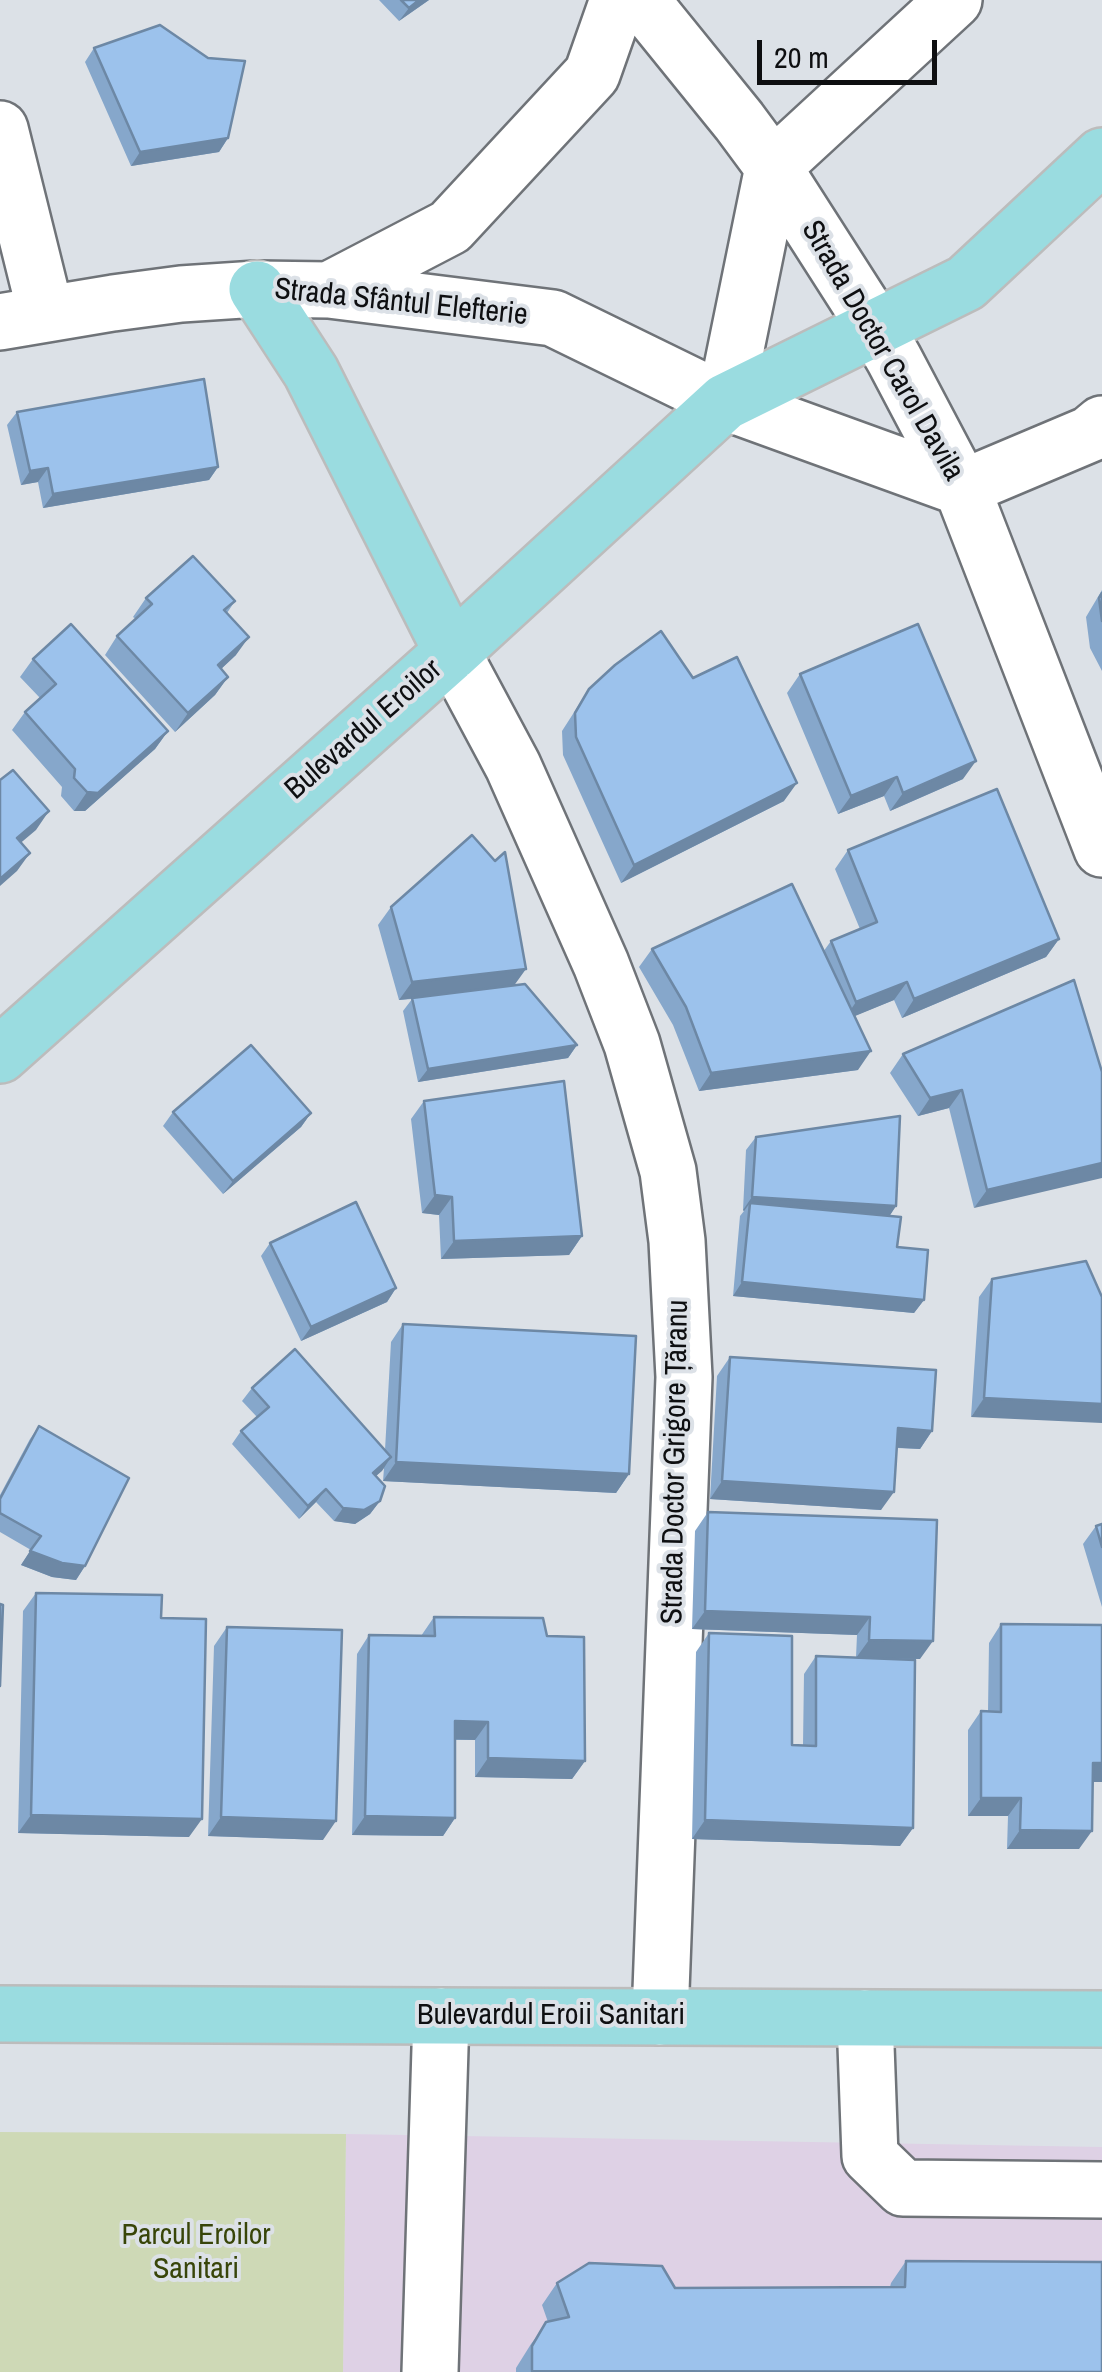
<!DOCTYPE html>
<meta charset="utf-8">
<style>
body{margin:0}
#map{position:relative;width:1102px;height:2372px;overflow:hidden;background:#dce1e7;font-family:"Archivo Narrow",sans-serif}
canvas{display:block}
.scale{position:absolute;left:757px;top:40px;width:180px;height:45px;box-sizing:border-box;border:5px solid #0e0f11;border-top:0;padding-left:12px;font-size:30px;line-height:35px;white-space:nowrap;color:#0e0f11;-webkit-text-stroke:8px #dce1e7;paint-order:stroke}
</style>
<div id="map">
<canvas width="1102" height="2372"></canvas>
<div class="scale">20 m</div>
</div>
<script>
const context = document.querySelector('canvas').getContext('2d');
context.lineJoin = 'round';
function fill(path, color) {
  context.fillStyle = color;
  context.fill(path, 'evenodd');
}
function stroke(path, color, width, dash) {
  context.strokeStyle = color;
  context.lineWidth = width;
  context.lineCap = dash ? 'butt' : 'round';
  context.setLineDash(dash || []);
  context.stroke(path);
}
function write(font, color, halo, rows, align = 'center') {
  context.font = font + ' "Archivo Narrow",sans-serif';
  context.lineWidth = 8;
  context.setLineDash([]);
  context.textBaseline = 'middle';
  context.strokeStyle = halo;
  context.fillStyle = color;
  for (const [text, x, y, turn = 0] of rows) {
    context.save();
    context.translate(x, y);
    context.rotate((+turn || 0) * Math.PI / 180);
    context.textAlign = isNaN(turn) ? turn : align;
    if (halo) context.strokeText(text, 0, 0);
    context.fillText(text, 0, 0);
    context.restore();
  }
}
const education = new Path2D(`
 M346,2134L1102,2147V2372H343Z`);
const green = new Path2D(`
 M0,2132L346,2134L343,2372H0Z`);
const minor = new Path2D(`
 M641,0L739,121L773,167L876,328L894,359L962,488L1102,849
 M0,129L46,314
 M329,290L450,227L592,74L618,0
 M0,322L113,303L181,294L257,289L329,290L553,318L725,402L962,488L1090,434L1102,424
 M725,402L773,167L954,0
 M452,652L513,766L601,964L632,1044L668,1171L677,1241L684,1377L660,2017
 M865,2018L870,2156L903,2188L1102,2190
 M430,2372L441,2016`);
const major = new Path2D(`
 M257,289L311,372L452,652
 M0,1055L452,652L725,402L966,283L1102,156
 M0,2014L1102,2019`);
const wall = new Path2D(`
 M379,0H429L399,21Z
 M94,48L228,138L219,152L131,166L85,62Z
 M17,412L218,467L209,480L43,508L38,482L21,485L7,425Z
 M1102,590V671L1090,648L1086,617Z
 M146,598L235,601L227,613L236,655L221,669L228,677L215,695L175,732L105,655L117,636L136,619L133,617Z
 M33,659L168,731L155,749L85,811H74L61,796L62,787L12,730L25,712L40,698L20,677Z
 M800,674L963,779L890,811L884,796L838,814L787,693Z
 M693,678L784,801L621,883L563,755L562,731L589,689Z
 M848,850L1059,939L1046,957L902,1018L894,1000L854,1016L858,1070L699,1091L673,1025L639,967L652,949L823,952L831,941L860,929L835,869Z
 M391,907L515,985L577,1045L568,1058L418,1082L403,1011L412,999L399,1000L378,925Z
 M903,1054L1102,1072L974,1208L949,1108L918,1116L890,1073Z
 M424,1101L582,1236L569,1255L441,1259L439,1215L422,1213L411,1119Z
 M173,1112L311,1113L301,1127L223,1194L163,1126Z
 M756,1137L896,1206L889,1216L897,1247L924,1300L914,1313L733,1296L740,1216L744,1211L743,1210L746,1150Z
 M270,1243L396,1288L387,1302L301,1341L261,1256Z
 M1086,1261L971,1417L979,1297L992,1279Z
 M403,1324L629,1474L616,1493L383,1481L384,1468L376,1476L380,1501L370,1514L355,1524L334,1521L316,1502L299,1519L232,1444L241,1431L257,1417L242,1401L252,1388L385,1450L391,1342Z
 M730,1357L932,1431L920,1449L897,1448L881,1510L710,1499L717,1376Z
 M39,1426L85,1566L76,1580L52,1577L21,1565L31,1550L0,1532V1495L30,1439Z
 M708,1512L937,1520L920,1659H902L913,1828L900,1846L692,1839L696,1652L709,1633L792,1745H803L804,1674L816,1656L856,1657L857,1635L692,1629L695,1531Z
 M1102,1524V1607L1083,1544L1096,1526Z
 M36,1593L161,1618L189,1837L18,1833L23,1611Z
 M434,1617L547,1636L585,1761L572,1779L475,1777V1740H455V1818L443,1836L352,1835L357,1654L369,1635L421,1636Z
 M1001,1624L1102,1782H1092L1079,1849H1007L1008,1816H968V1730L981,1711H988L989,1643Z
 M227,1627L323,1840L208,1836L214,1646Z
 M906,2261L1102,2372H516V2368L531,2344L548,2322L542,2305L557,2283L675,2288L890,2287L891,2283Z`);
const shadedWall = new Path2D(`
 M419,0H429L399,21L409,8Z
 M228,138L219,152L131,166L140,152Z
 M218,467L209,480L43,508L53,494Z
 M48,468L38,482L21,485L30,471Z
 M249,637L236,655L205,684L218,665Z
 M228,677L215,695L175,732L188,713Z
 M168,731L155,749L85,811H74L87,792Z
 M976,761L963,779L890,811L903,793Z
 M897,777L884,796L838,814L851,796Z
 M797,783L784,801L621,883L634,865Z
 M49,811L36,830L4,857L17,838Z
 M30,853L17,871L0,886V879Z
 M1059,939L1046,957L902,1018L914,999Z
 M526,969L513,987L399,1000L412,982Z
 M907,982L894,1000L843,1021L856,1002Z
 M577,1045L568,1058L418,1082L428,1069Z
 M871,1051L858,1070L699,1091L711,1073Z
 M962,1090L949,1108L918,1116L930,1098Z
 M311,1113L301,1127L223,1194L233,1181Z
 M1102,1163V1178L974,1208L987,1190Z
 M435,1195L452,1197L439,1215L422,1213Z
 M752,1197L896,1206L887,1220L750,1203L744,1211L743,1210Z
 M582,1236L569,1255L441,1259L454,1241Z
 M742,1282L924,1300L914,1313L733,1296Z
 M396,1288L387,1302L301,1341L311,1327Z
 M984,1398L1102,1404V1423L971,1417Z
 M898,1428L932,1431L920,1449L885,1447Z
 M391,1457L382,1471L364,1486L373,1473Z
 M396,1462L629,1474L616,1493L383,1481Z
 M722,1481L894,1492L881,1510L710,1499Z
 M326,1489L316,1502L299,1519L308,1506Z
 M380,1501L370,1514L355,1524L334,1521L343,1508Z
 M30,1551L85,1566L76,1580L52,1577L21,1565Z
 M705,1611L870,1617L857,1635L692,1629Z
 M869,1640L933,1641L920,1659L856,1658Z
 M455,1721L488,1722L475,1740L442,1739Z
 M488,1758L585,1761L572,1779L475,1777Z
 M1093,1763H1102V1782H1080Z
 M981,1798H1021L1008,1816H968Z
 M31,1815L202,1819L189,1837L18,1833Z
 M365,1816L455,1818L443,1836L352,1835Z
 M221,1817L336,1821L323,1840L208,1836Z
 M705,1820L913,1828L900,1846L692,1839Z
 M1020,1830L1092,1831L1079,1849H1007Z`);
const building = new Path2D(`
 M401,0H419L409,8Z
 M160,25L208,58L245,61L228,138L140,152L94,48Z
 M204,379L218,467L53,494L48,468L30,471L17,412Z
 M193,556L235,601L224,610L249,637L218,665L228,677L188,713L117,636L152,604L146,598Z
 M1102,593V621L1099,598Z
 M71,624L168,731L98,793L87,792L74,778L75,769L25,712L56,684L33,659Z
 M918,624L976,761L903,793L897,777L851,796L800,674Z
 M661,631L693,678L737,657L797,783L634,865L576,737L575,713L589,689L615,665Z
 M13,770L49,811L17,838L30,853L0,879V780Z
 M997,789L1059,939L914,999L907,982L856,1002L831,941L877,922L848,850Z
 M472,835L495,861L505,852L526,969L412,982L391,907Z
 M792,884L871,1051L711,1073L686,1007L652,949Z
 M1074,980L1102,1072V1163L987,1190L962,1090L930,1098L903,1054Z
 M525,984L577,1045L428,1069L412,998Z
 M251,1045L311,1113L233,1181L173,1112Z
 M564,1081L582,1236L454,1241L452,1197L435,1195L424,1101Z
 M900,1116L896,1206L752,1197L756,1137Z
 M356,1202L396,1288L311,1327L270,1243Z
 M750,1203L901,1217L897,1247L928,1250L924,1300L742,1282Z
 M1086,1261L1102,1297V1404L984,1398L992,1279Z
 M403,1324L636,1336L629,1474L396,1462Z
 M295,1349L391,1457L373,1473L385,1486L380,1501L364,1510L343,1508L326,1489L308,1506L241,1431L269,1407L252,1388Z
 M730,1357L936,1370L932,1431L898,1428L894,1492L722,1481Z
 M39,1426L129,1478L85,1566L62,1563L30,1551L41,1536L0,1513V1499Z
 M708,1512L937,1520L933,1641L869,1640L870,1617L705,1611Z
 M1102,1524V1547L1096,1526Z
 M36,1593L162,1595L161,1618L206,1619L202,1819L31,1815Z
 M0,1604L3,1605L0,1686Z
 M434,1617L543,1618L547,1636L584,1637L585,1761L488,1758V1722L455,1721V1818L365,1816L369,1635L435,1636Z
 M1001,1624L1102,1625V1763H1093L1092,1831L1020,1830L1021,1798H981V1711L1001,1712Z
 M227,1627L342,1630L336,1821L221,1817Z
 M709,1633L792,1636V1745L816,1746V1656L915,1660L913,1828L705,1820Z
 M906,2261L1102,2262V2372L532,2371V2346L546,2322L569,2317L557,2283L589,2263L662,2266L675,2288L905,2287Z`);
const streetNames = [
 ["Strada Sfântul Elefterie",401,303,6],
 ["Strada Doctor Carol Davila",882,351,60],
 ["Bulevardul Eroilor",364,730,-41],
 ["Strada Doctor Grigore Țăranu",676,1462,-89],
 ["Bulevardul Eroii Sanitari",551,2016]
];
const parkNames = [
 ["Parcul Eroilor",196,2236],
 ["Sanitari",196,2270]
];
fill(education, '#ded1e5');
fill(green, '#ced9b6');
stroke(minor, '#6f7378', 60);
stroke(major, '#bcbcbc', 60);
stroke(minor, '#fff', 55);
stroke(major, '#9adce0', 55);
fill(wall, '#86a7cb');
fill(shadedWall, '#6d88a5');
fill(building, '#9cc2ec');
stroke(building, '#6d88a5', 2.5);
write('30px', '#0e0f11', '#dce1e7', streetNames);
write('30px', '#384509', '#dce1e7', parkNames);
</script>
